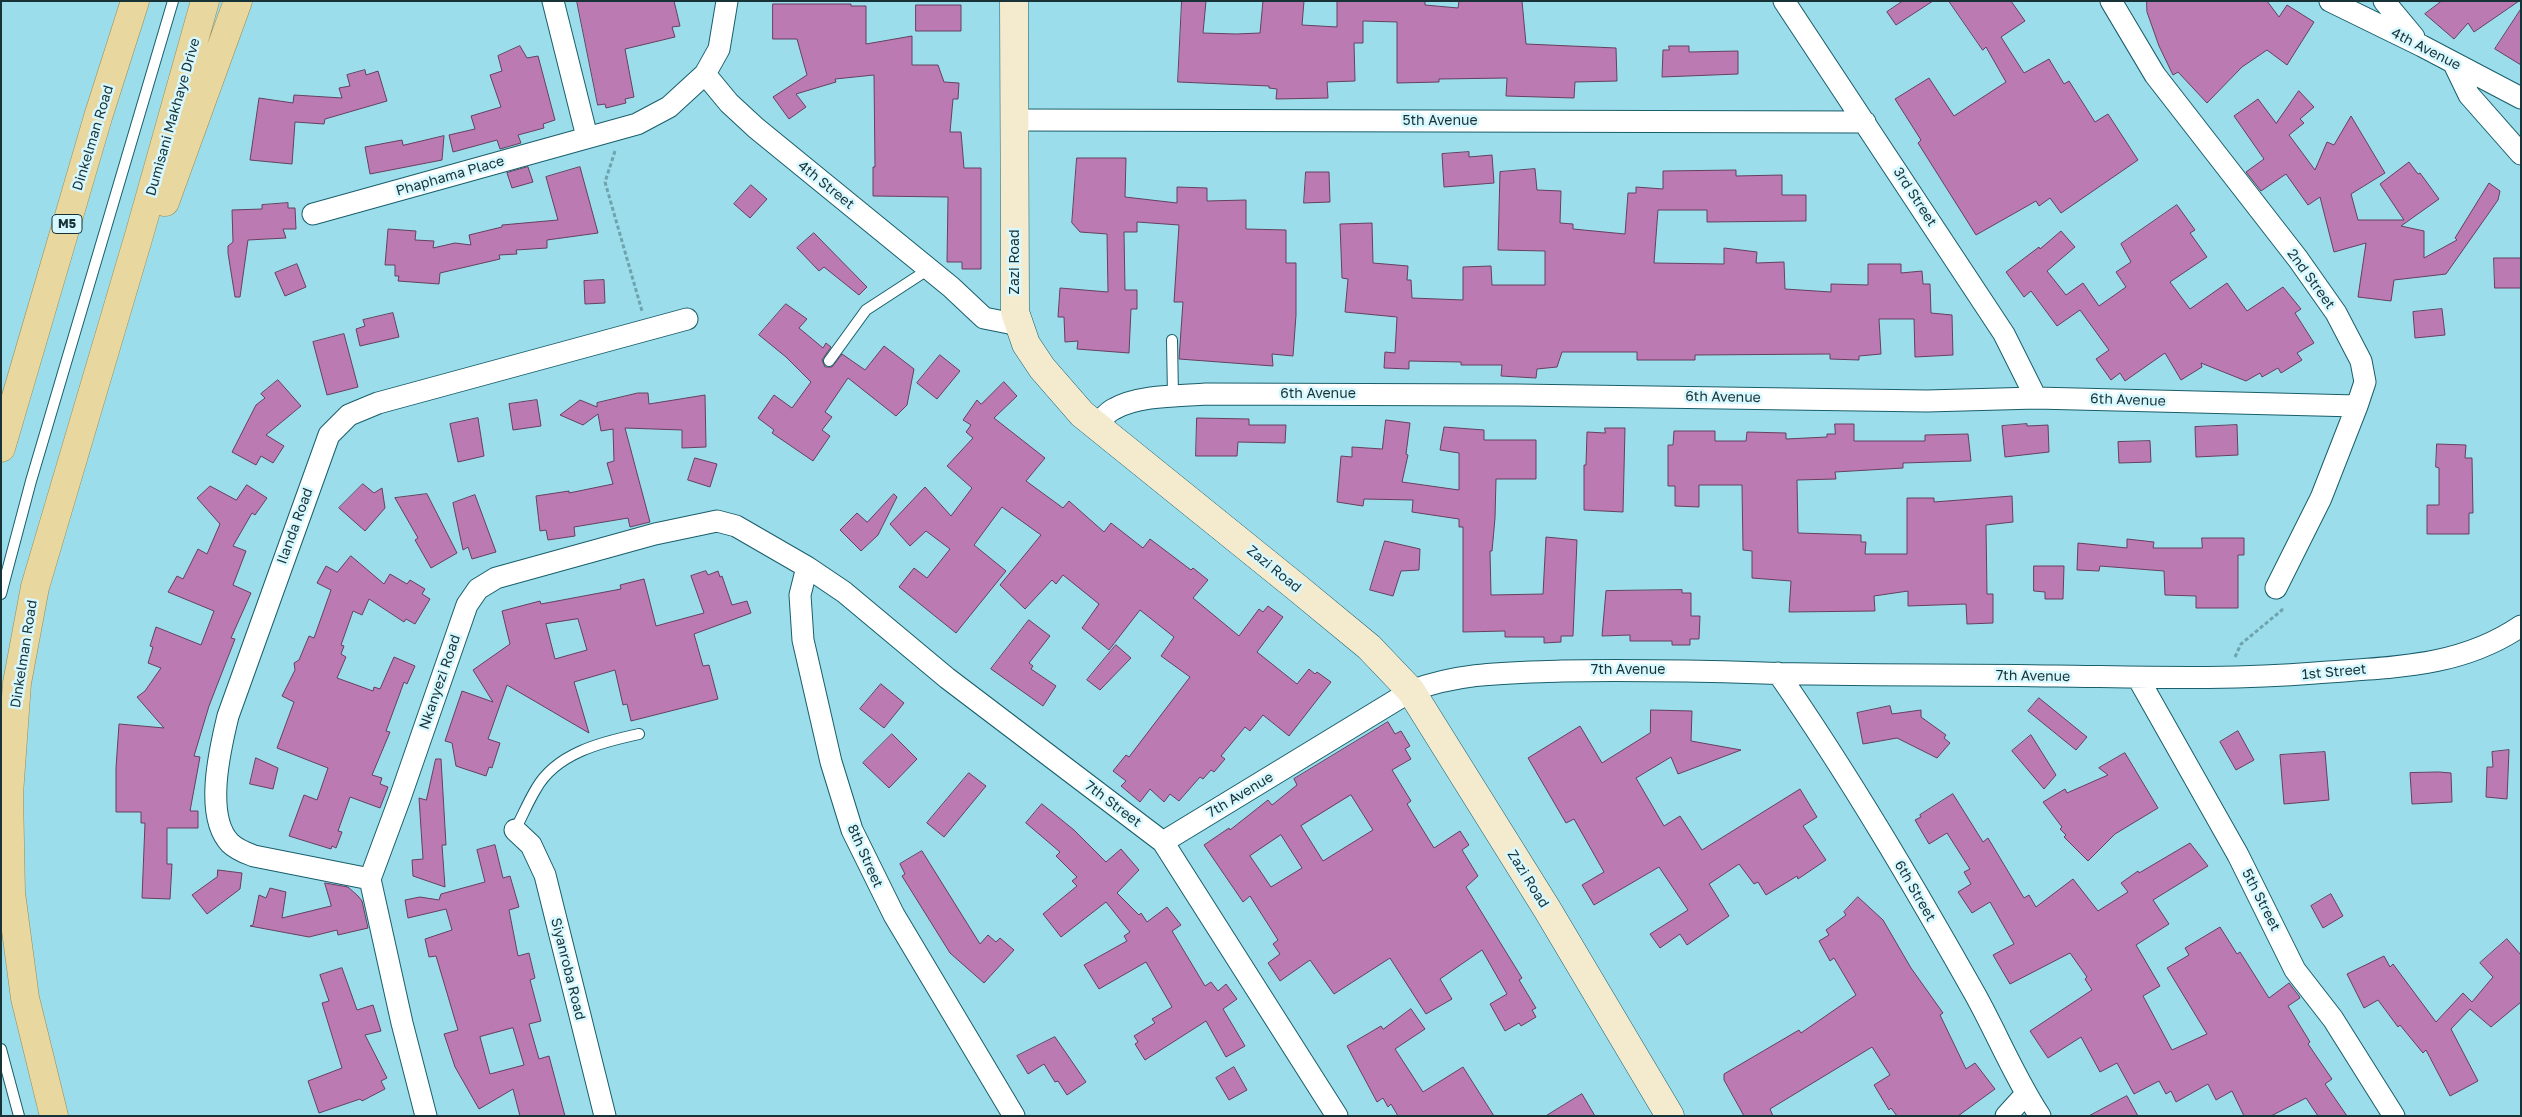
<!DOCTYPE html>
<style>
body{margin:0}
#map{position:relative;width:2522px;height:1117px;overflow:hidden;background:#9bddeb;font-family:"Golos Text",sans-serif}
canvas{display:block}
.frame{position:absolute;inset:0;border:2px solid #183338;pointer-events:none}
</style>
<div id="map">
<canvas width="2522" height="1117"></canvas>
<div class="frame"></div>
</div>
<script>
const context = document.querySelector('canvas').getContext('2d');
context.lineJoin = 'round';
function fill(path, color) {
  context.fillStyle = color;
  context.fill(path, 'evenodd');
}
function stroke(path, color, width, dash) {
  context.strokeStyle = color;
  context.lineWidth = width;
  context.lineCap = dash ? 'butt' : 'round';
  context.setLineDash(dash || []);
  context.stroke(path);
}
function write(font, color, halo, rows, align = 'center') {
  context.font = font + ' "Golos Text",sans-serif';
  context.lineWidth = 5;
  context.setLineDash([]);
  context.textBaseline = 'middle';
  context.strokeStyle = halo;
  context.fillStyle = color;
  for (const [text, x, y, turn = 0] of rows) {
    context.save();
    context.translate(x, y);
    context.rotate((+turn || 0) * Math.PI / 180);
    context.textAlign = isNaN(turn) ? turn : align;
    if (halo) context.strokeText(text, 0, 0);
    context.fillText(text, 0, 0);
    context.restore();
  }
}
const building = new Path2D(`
 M577,1H674L680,26L672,27L675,37L625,49L634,97L625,99L626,103L606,108L605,104L598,105Z
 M1182,1H1206L1203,33L1236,34L1260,33L1263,1H1304L1302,25L1337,27V1H1425V5L1458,8L1459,1H1522L1526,44L1616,48L1617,81L1575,82L1574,98L1506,96L1507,78L1439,79V82L1397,83V22L1363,21V43H1354L1355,81L1327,82L1328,98L1276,99L1277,89L1269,88V86L1178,82Z
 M1903,1H1933L1896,25L1887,12Z
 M1949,1H2011L2025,21L2001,37L2024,73L2049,59L2064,84L2069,81L2095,122L2108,114L2138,160L2061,213L2050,198L2039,206L2036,201L1976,235L1918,143L1921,140L1895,99L1929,78L1954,116L2006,82L1986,47L1983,50Z
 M2147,1H2267L2279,17L2287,5L2314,22L2287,65L2267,50L2242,67L2207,103L2178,72L2173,75L2159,46L2147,12Z
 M2442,1H2519L2474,32L2468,23L2454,39L2425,14Z
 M773,4H851V6H866V44L912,36V65H938L944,82L959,83L958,99H953L950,132H961L964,168H981V269H962V262H947L948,197L873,196V167H875L874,75L835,79L836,82L796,94L806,107L789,119L773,97L807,75L797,39H773Z
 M916,5H961V31H916Z
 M2521,9V65L2495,49Z
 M520,46L527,58L538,56L555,120L543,124L544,128L518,135L521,143L500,149L497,140L453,152L449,135L475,129L471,116L501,107L490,75L502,71L498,56Z
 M1669,46H1689V52L1738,51V74L1662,77L1663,50H1669Z
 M365,70L366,75L378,71L387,101L325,119L324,124L295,122L292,164L250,160L259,98L293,103L294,95L342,98L339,88L350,86L347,75Z
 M2299,91L2314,107L2300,119L2304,123L2289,135L2315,170L2327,142L2334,145L2351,116L2385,173L2351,194L2358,220H2404L2380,184L2409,162L2418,174L2420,173L2439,199L2401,226L2424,231V258L2457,240L2455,238L2489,183L2500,191L2498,200L2446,274L2394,280L2391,301L2358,297L2366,243L2334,252L2320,197L2308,205L2286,174L2261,191L2246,172L2264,159L2234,116L2258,99L2276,123Z
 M444,136L442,160L370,174L365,147L402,140L403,145Z
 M1469,152V157L1492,155L1494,183L1444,187L1442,154Z
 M1077,158H1126L1125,197L1177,203V187L1207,188V201L1246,200V229L1286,230V263H1296V315L1293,356L1272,354L1273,366L1179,359L1183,302H1174L1179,225L1137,222V232H1124L1125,290H1137V309H1131L1129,353L1077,349L1078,341L1065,342L1064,317H1058L1060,288L1108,292L1107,234L1080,232L1072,223Z
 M528,167L533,182L512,188L507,173Z
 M580,167L598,233L547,240V248L516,250L517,254L499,255L500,259L440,273L439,284L398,281L399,276H395V265H385L388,229L416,231L415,240L434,241L433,248L455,243L471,245L469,235L502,227V225L558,220L546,177Z
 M1535,169L1537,190L1561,191L1560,223L1573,224V229L1625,234L1628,193H1636V187L1663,189V171L1736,170V176L1782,175V195H1806V221L1707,222V210H1658L1654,263L1724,264V248L1757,252L1756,263L1784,262L1785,289L1831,292V284L1868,285V264H1901V273L1922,271L1923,284H1930L1931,313L1952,315L1953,355L1915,357L1914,319H1879L1881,354L1859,356V360L1830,359V354L1695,355V360H1637V352H1562L1557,367L1537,369L1536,378L1501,376L1502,365H1461V362L1409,361V369L1384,368L1385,352L1395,353L1397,317L1345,312L1348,279L1342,278L1340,224L1372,223L1373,263L1408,266L1407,280H1411L1412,298L1463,300V267L1491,266L1492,285H1545V251L1498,250L1500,172Z
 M1306,172H1329L1330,202L1304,203Z
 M751,185L767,199L750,218L734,204Z
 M288,203V208H295L296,229H283L286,238L248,240L240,297H235L228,253V246L233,242L232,210L262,209V205Z
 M2177,205L2195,230L2190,233L2207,257L2170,282L2190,309L2227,283L2247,311L2283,287L2301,309L2295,313L2314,343L2297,353L2302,360L2281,373L2278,368L2262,377L2260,373L2246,381L2201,363L2202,367L2181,380L2165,353L2125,381L2120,373L2111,380L2096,359L2109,350L2080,310L2057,326L2031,291L2024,297L2006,272L2039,247L2040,249L2061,231L2075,247L2047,271L2066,295L2083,283L2099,306L2126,287L2116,272L2131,262L2121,244Z
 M814,233L867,287L859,295L824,267L819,271L797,248Z
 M2494,258H2521V288H2495Z
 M297,264L306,287L285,296L275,273Z
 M604,280L605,303L585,304L584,281Z
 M786,304L807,319L799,328L823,348L826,343L831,347L822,360L825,367H832L842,354L865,370L884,346L914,369L907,405L896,416L848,378L825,412L832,417L822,430L830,436L813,461L772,433L774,430L758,418L774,395L792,408L811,382L786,357L759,335Z
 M2442,309L2445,335L2415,338L2413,312Z
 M393,313L399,337L360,346L356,329L365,326L363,320Z
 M344,334L358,387L327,395L313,342Z
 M940,355L960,371L937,399L917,383Z
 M278,380L301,406L266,435L284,446L273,463L261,456L256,465L232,452L256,405L265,398L261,394Z
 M1004,382L1017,396L994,418L1045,458L1026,481L1063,508L1069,501L1104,532L1111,523L1143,548L1150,539L1191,570L1193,568L1208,580L1193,598L1239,636L1259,609L1263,612L1268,606L1283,617L1257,652L1297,684L1309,669L1315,674L1317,672L1331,682L1289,736L1263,715L1250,731L1245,727L1221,756L1225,759L1214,772L1211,770L1203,779L1200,777L1179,801L1170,794L1164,802L1150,789L1140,802L1121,786L1126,781L1113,771L1126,755L1129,757L1190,677L1161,656L1174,637L1140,610L1109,650L1082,628L1099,604L1063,575L1056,584L1052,580L1025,609L1000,585L1041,535L1002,507L974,545L1006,571L956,633L899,587L914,568L927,578L950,549L926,531L910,546L890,524L925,487L951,516L972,488L947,466L973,438L966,432L971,425L963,420L977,400L981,404Z
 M638,393H648L649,404L705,395L706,447L682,448V430L625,428L650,522L630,527L628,518L574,527L575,536L548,540L546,530L540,531L536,496L569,491V493L613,484L607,463L614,461L613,429L601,431L598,414L583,425L560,415L580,400L597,407V403Z
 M537,400L541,426L513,430L509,404Z
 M478,418L484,456L458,462L450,424Z
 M1197,418L1249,419V425H1286L1285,443L1238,442L1237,456H1196Z
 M1386,420L1410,423L1406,454L1408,455L1402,482L1459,490V453L1440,450L1444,427L1484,430V440H1536V479H1496L1495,518L1492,551H1490L1491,595L1543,594L1546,537L1577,540L1573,636H1561V642L1544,643V637H1505V631L1463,632V527H1459V519L1412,512L1413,500L1364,499L1363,506L1337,502L1341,456L1352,457V447L1382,449Z
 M1835,424H1854V441H1925V435L1968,434L1971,461L1903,463V468L1835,472L1836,479L1797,480L1798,533L1861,535V542H1866L1865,554H1907V498H1934V502L2012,496L2013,522L1986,525L1987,594H1993V623L1967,624L1966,604L1908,606V591L1874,596L1875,611L1789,612L1791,581L1752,578V551L1743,550L1742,485H1699V507L1675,506V486H1668V445H1673L1674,431H1715V441H1746L1747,432L1786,433V439L1827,437V434H1835Z
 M2027,424V426L2048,425L2049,452L2005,457L2002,426Z
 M2237,425L2238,455L2196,457L2195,427Z
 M1605,428H1625L1623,512L1584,510V465H1586L1587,432L1605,433Z
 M2150,441L2151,462L2119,463L2118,442Z
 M2437,444L2466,445L2465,458H2472L2473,513H2469V534H2427V505H2439V468L2436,467Z
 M695,458L717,464L710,487L688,480Z
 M363,484L374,493L382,488L385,508L365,531L339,508Z
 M247,485L267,498L255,515L252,513L233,546L246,551L233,585L251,593L231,638L235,639L209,706L194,756L200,757L190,811H198V828H167V864H172L170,899L142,898L145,823H141V812H116V768L119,724L164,728L137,697L145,691L161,668L148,663L153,647L150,646L156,627L201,645L214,611L168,592L177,576L183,579L198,549L207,554L220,524L197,498L210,486L236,500Z
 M427,494L457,553L431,568L415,540L418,538L395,498Z
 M894,494L897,497L878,535L861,551L840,530L857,513L867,522Z
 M475,495L496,552L472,559L468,547L463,550L453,503Z
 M2202,538H2244V555H2238V608H2196V596L2165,595L2164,571L2100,566L2099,571L2077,570L2078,543L2127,548V539L2154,542L2153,548H2202Z
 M1385,541L1420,549L1419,570L1401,571L1393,596L1370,590Z
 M351,556L384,584L390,574L407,584L410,580L425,589L422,594L430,599L415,624L406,619L404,622L369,599L362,615L353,611L341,645L344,646L341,654L346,657L337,678L373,691L374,687L380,689L394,657L415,666L407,684L404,682L386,731L390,732L372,775L382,778L380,784L388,787L380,808L350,797L338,831L342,832L336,848L332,846L331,849L289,836L304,795L317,800L328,768L277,748L294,702L282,696L295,670L294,663L299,660L309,636L314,638L331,590L317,583L326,566L337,572Z
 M2034,566H2064L2063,599H2045V592L2034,591Z
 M706,571L708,575L718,571L720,577L722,576L732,605L747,601L751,613L694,634L703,666L709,665L718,699L631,721L627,704L623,705L615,670L574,682L589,733L507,685L488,739L500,743L492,768L489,767L486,776L456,766L452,743L445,741L462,691L493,702L473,670L510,644L502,611L540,601L541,604L621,589L620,585L644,579L656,626L704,613L691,576ZM578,619L587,650L555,659L546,624Z
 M1682,590V593H1691V616H1700L1699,639H1690V645H1672V641H1630V635L1602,636L1606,591Z
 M1029,620L1050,636L1029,663L1033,666L1031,669L1056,686L1043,706L991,669Z
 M1116,645L1131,658L1100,690L1087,680Z
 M881,684L904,703L884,728L860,709Z
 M2039,698L2087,737L2076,750L2028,711Z
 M1890,706L1892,714L1921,710V717L1946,735L1944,738L1950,743L1937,758L1897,738L1863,744L1857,713Z
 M1651,710L1692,711L1691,741L1741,750L1678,774L1671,757L1636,778L1664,826L1680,816L1702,850L1800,789L1817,817L1803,826L1826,860L1798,879L1797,876L1766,895L1758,882L1754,884L1739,864L1709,884L1729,916L1687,945L1680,934L1660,948L1650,934L1688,910L1659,867L1594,905L1582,885L1604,872L1574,819L1566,823L1528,758L1580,726L1602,763L1650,733Z
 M1388,722L1395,734L1401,731L1410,746L1405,749L1411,759L1392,770L1411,801L1407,804L1434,848L1460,831L1469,845L1462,850L1478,876L1466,887L1522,978L1519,980L1536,1008L1532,1010L1536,1017L1521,1026L1519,1023L1505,1031L1490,1004L1507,994L1482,950L1440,979L1452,999L1426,1014L1390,958L1334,994L1310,960L1280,981L1268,963L1280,954L1273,944L1278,940L1250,896L1243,902L1204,845L1229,828L1230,830L1268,800L1272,805L1297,785L1294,779ZM1351,795L1373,830L1323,861L1301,826ZM1281,835L1302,868L1271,887L1250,856Z
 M2238,731L2254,760L2236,770L2220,742Z
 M892,734L917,759L889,788L863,763Z
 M2031,735L2056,775L2044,789L2012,751Z
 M2509,750L2507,799L2486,797L2487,767H2493L2492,752Z
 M2325,752L2329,800L2284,804L2280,755Z
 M2125,753L2158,808L2115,834L2088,861L2064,837L2066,835L2060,829L2062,827L2043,802L2065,789L2067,793L2108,775L2099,768Z
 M256,758L278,768L273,789L250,784Z
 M436,759H441L446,845H442L445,887L413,876L412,860L423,859L419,798L426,800Z
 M2439,772L2451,773L2452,802L2412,804L2410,773Z
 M969,773L986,786L944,837L927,823Z
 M1953,794L1983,842L1988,838L2024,898L2029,895L2036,907L2073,879L2098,911L2128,892L2121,883L2138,871L2139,873L2190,843L2208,866L2153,900L2169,924L2136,945L2160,986L2143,996L2172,1050L2207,1034L2167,968L2189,955L2185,948L2220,927L2237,954L2240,952L2269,998L2289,983L2299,996L2300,998L2288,1006L2310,1042L2308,1044L2332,1079L2325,1084L2347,1116H2318L2306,1098L2271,1116H2244L2232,1091L2216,1100L2208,1084L2176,1102L2171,1091L2166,1094L2159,1081L2134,1094L2117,1063L2100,1072L2081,1037L2048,1058L2030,1031L2092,990L2085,979L2087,977L2070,953L2010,984L1993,955L2014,944L1990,902L1972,913L1958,892L1971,884L1964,872L1970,869L1947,833L1929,844L1915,820L1921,817L1920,815Z
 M1042,804L1074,830L1106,862L1121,849L1139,870L1117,893L1139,915L1141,913L1147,922L1167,907L1181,925L1172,931L1205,986L1211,982L1218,991L1226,984L1237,999L1223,1009L1245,1046L1226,1057L1206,1021L1145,1060L1135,1044L1138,1042L1134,1036L1155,1023L1152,1019L1172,1007L1146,962L1099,989L1084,965L1127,941L1124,936L1130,932L1106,902L1061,937L1043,914L1077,886L1072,881L1077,877L1056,856L1060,852L1026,823Z
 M495,845L503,878L510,876L519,907L509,910L518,956L529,953L535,978L530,980L541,1021L529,1024L539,1059L549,1056L565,1116H520L513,1089L479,1109L455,1067L444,1034L458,1030L436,956L429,957L425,939L452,930L446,909L408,918L405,900L420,897L439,900L441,894L485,882L477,850ZM513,1028L524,1065L490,1074L480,1037Z
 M922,851L980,944L988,935L996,942L1000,938L1014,950L984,983L950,953L902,876L905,874L900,864Z
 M218,870L242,873L240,889L207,914L192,895L217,877Z
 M325,883L348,887L358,896L362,901L368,928L338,935L337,930L309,937L250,926L253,925L259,895L266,898L270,888L286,892L282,918L331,906Z
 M2331,894L2343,916L2323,928L2311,906Z
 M1858,897L1883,920L1911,968L1943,1013L1940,1015L1966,1069L1975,1063L1995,1089L1958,1116H1897L1891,1108L1889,1110L1874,1085L1890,1075L1872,1047L1770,1109L1773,1116H1744L1724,1080V1074L1799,1030L1801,1033L1856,995L1834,958L1830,961L1819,941L1829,935L1826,930L1846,915L1844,912Z
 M2507,939L2521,955V1002L2491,1027L2470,1009L2451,1029L2478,1081L2450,1096L2426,1050L2423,1053L2400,1025L2398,1027L2378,1000L2364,1008L2347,974L2384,956L2390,967L2393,964L2436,1022L2463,993L2472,1002L2493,977L2480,963Z
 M342,968L357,1010L373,1005L381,1031L365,1035L387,1078L381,1081L385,1089L362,1101L360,1099L319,1113L308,1081L342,1068L322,1003L329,1001L320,975Z
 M1411,1009L1425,1029L1395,1049L1423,1092L1463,1067L1494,1116H1398L1391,1104L1388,1107L1383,1098L1377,1102L1347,1046L1381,1026L1383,1029Z
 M1055,1037L1086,1082L1067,1095L1058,1081L1055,1082L1044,1064L1028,1074L1017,1056Z
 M1234,1067L1247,1090L1229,1100L1216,1078Z
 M1582,1094L1595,1116H1546Z
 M2127,1096L2138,1116H2089Z`);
const path = new Path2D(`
 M615,151L605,182L642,311
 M2235,657L2241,644L2282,610V606`);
const lane = new Path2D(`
 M1172,340L1173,396
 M829,361L866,310L929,269
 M1,594L31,481L173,1
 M515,830C522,817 528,802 536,789C556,753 602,742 639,734
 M1,1049L19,1116`);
const street = new Path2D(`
 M553,1L587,137
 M727,1L719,49L705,74L729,103L756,128L951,287L984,318L1019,325
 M1784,1L2004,334L2036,398
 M2111,1L2155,75L2298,259L2336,313L2361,361L2365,382L2357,406L2321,498L2276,588
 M2330,1L2422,46L2521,98
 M2384,1L2414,37
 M2454,64L2469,95L2521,154
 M1015,120L1865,122
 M313,214L637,124L669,107L705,74
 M1096,425C1102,420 1107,412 1114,409C1138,395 1179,396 1206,394L1517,395L1927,401L2036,398L2357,406
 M807,567L800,595L803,640L831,762L852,830L894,915L1014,1116
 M1778,673C1850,777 1914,886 1976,996C1998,1036 2015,1078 2040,1116
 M2138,678L2238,855L2295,970L2333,1019L2394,1116
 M515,830L531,845L545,875L605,1116
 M1163,842L1411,691C1460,672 1509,673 1561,671C1629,670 1696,671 1763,673C1861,676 1959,674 2056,676C2143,677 2229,680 2315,673C2388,667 2458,669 2521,626
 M370,879L254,856C246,853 237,850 230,843C204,816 220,749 228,716L329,435L349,415L378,403L687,319
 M426,1116L402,1023L370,879L400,798L467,605L478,589L496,578L655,534L717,521L736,526L807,567L844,592L947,678L1163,842L1337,1116
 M2006,1116L2026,1094`);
const secondary = new Path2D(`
 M1014,1L1015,312L1026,344L1042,368L1082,414L1295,586L1369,647L1411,691L1547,909L1670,1116`);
const primary = new Path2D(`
 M165,202L238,1
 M1,448L98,117L135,1
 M54,1116L25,998L11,893L9,794L17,683L35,587L140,232L205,1`);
const shields = [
 [67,224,30]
];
const shieldNames = [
 ["M5",67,224]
];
const streetNames = [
 ["4th Avenue",2426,49,27],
 ["Dumisani Makhaye Drive",173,117,-74],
 ["5th Avenue",1440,121],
 ["Dinkelman Road",93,138,-73],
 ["Phaphama Place",450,176,-16],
 ["4th Street",826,185,39],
 ["3rd Street",1915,197,57],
 ["Zazi Road",1015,262,-90],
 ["2nd Street",2311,279,54],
 ["6th Avenue",1318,394],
 ["6th Avenue",1723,397,1],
 ["6th Avenue",2128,400,2],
 ["Ilanda Road",295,526,-70],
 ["Zazi Road",1274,569,39],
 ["Dinkelman Road",24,654,-81],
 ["7th Avenue",1628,670],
 ["1st Street",2334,672,-5],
 ["7th Avenue",2033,676,1],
 ["Nkanyezi Road",440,682,-71],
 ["7th Avenue",1240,795,-31],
 ["7th Street",1113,804,37],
 ["8th Street",865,856,66],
 ["Zazi Road",1528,879,58],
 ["6th Street",1915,891,60],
 ["5th Street",2261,900,63],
 ["Siyanroba Road",568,969,76]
];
fill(building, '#bb7ab2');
stroke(building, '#65405f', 1);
stroke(lane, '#195e6b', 12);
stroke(street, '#195e6b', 23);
stroke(secondary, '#195e6b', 29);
stroke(primary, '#978d52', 29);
stroke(path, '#6fa4af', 3, [4, 2.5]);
stroke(lane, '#fff', 10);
stroke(street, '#fff', 21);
stroke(secondary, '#f4ebcf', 28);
stroke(primary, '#e9d7a0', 28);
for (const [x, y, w] of shields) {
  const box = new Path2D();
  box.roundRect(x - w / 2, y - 9.5, w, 19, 4);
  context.fillStyle = '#d8f8ff';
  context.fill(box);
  stroke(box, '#183338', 1);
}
write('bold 12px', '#183338', null, shieldNames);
write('14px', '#183338', '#d8f8ff', streetNames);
</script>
